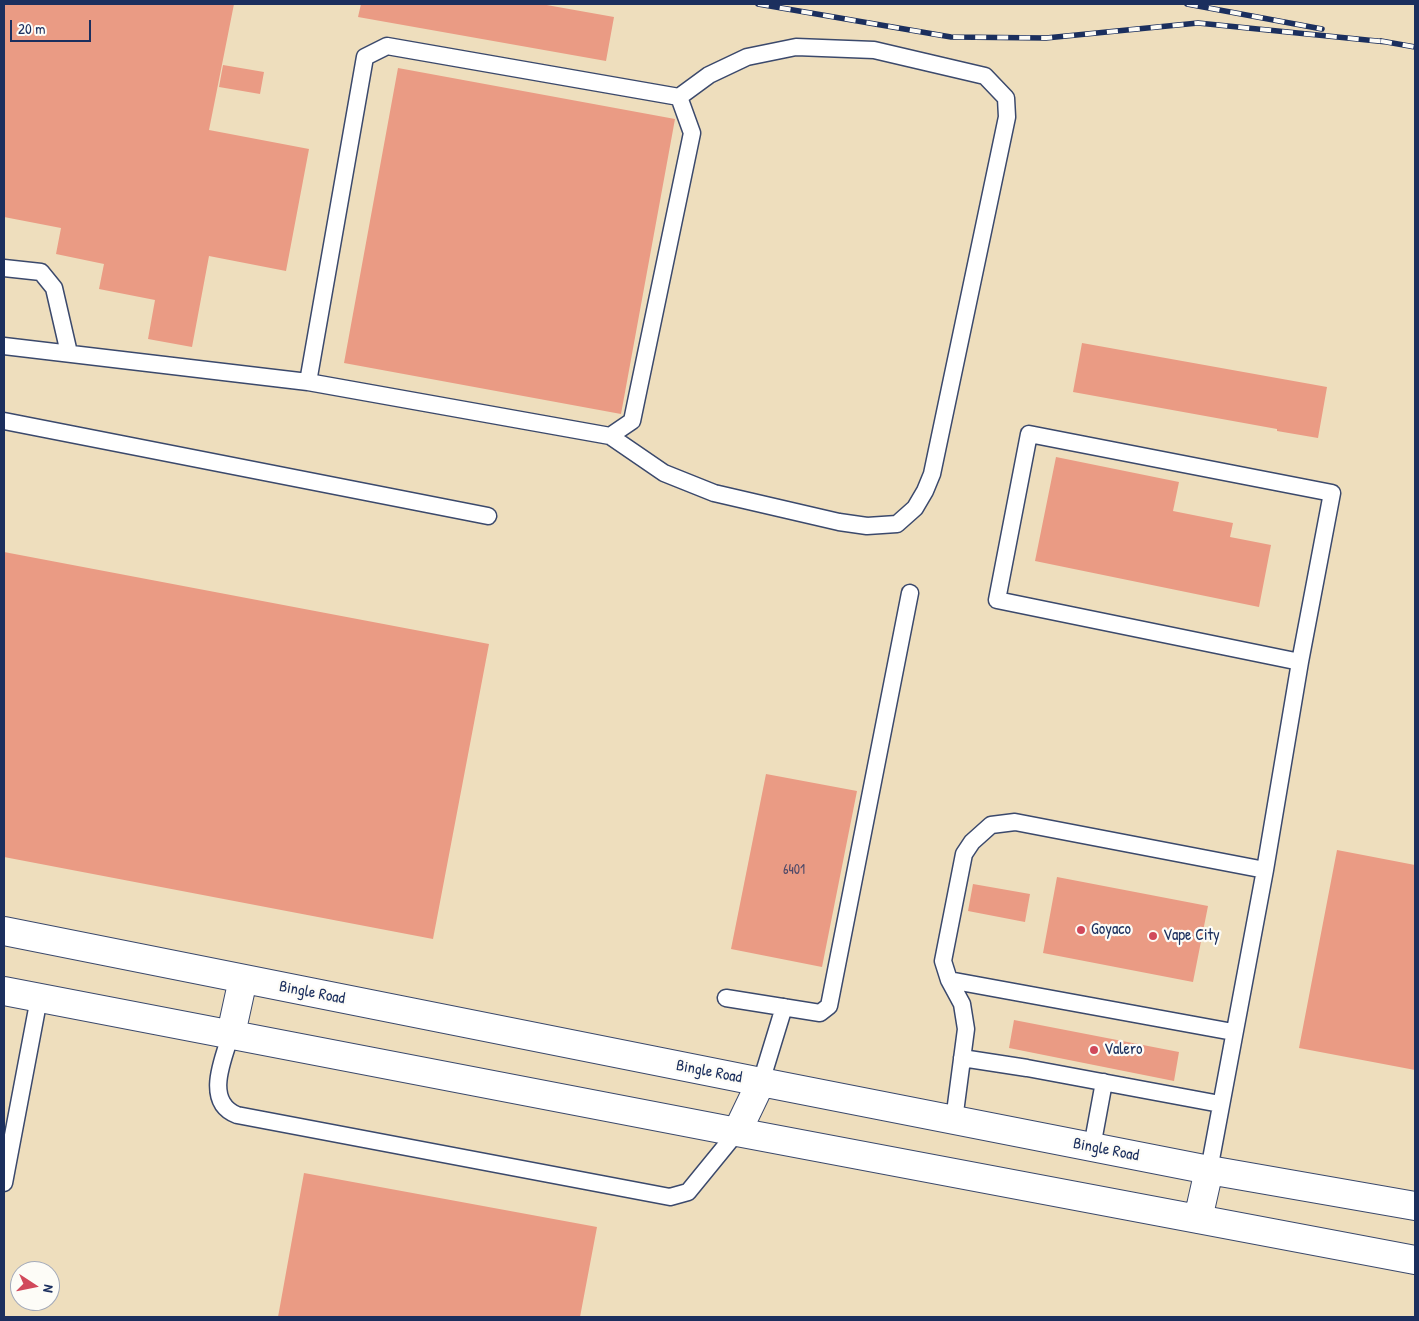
<!DOCTYPE html>
<style>
body{margin:0}
#map{position:relative;width:1419px;height:1321px;overflow:hidden;background:#eedebd;font-family:"Patrick Hand",sans-serif}
canvas{display:block}
.frame{position:absolute;inset:0;border:5px solid #1b2f5e;pointer-events:none}
.north{position:absolute;left:10px;top:1261px;width:50px;height:50px;box-sizing:border-box;background:#fdfcf7;border:1px solid #a3aaba;border-radius:50%;rotate:101deg;font-size:14px;font-weight:700;line-height:20px;text-align:center;color:#1b2f5e}
.north::after{content:'';display:block;margin:auto;width:18px;height:22px;background:#d1495b;clip-path:polygon(50% 0,100% 100%,50% 72%,0 100%)}
.scale{position:absolute;left:10px;top:20px;width:81px;height:22px;box-sizing:border-box;border:2px solid #1b2f5e;border-top:0;padding-left:6px;font-size:15px;line-height:18px;white-space:nowrap;color:#1b2f5e;-webkit-text-stroke:4px #fdfcf7;paint-order:stroke}
</style>
<div id="map">
<canvas width="1419" height="1321"></canvas>
<div class="frame"></div>
<div class="north">N</div>
<div class="scale">20 m</div>
</div>
<script>
const context = document.querySelector('canvas').getContext('2d');
context.lineJoin = 'round';
function fill(path, color) {
  context.fillStyle = color;
  context.fill(path, 'evenodd');
}
function stroke(path, color, width, dash) {
  context.strokeStyle = color;
  context.lineWidth = width;
  context.lineCap = dash ? 'butt' : 'round';
  context.setLineDash(dash || []);
  context.stroke(path);
}
function write(font, color, halo, rows, align = 'center') {
  context.font = font + ' "Patrick Hand",sans-serif';
  context.lineWidth = 4.5;
  context.setLineDash([]);
  context.textBaseline = 'middle';
  context.strokeStyle = halo;
  context.fillStyle = color;
  for (const [text, x, y, turn = 0] of rows) {
    context.save();
    context.translate(x, y);
    context.rotate((+turn || 0) * Math.PI / 180);
    context.textAlign = isNaN(turn) ? turn : align;
    if (halo) context.strokeText(text, 0, 0);
    context.fillText(text, 0, 0);
    context.restore();
  }
}
const building = new Path2D(`
 M4,4H234L209,130L309,149L286,271L209,256L192,347L148,339L155,300L99,289L104,264L56,254L61,228L4,217Z
 M361,4H541L614,17L606,61L358,17Z
 M223,65L264,72L260,94L219,87Z
 M398,68L675,119L621,414L344,363Z
 M1082,343L1327,387L1318,438L1277,431V429L1073,392Z
 M1056,457L1179,482L1173,511L1233,523L1230,537L1271,545L1259,607L1035,561Z
 M4,552L489,644L433,939L4,857Z
 M766,774L857,791L822,967L731,949Z
 M1337,850L1415,865V1070L1299,1048Z
 M1057,877L1208,906L1193,982L1043,953Z
 M973,884L1030,894L1025,922L968,911Z
 M1014,1020L1179,1052L1174,1081L1009,1048Z
 M304,1173L597,1227L580,1317H278Z`);
const lane = new Path2D(`
 M4,268L41,272L54,288L69,353
 M4,346L308,382L610,436L632,421L692,133L679,97L387,46L365,57L308,382
 M4,421L488,516
 M610,436L664,473L714,493L839,522L867,526L897,524L915,508L925,491L932,474L1007,117L1006,98L985,76L874,50L796,47L747,57L709,75L679,97
 M949,980L1233,1032
 M726,998L820,1013L829,1006L910,593
 M231,1034C224,1057 203,1102 237,1115L670,1197L688,1192L737,1132
 M962,1058L1027,1068L1220,1104
 M761,1082L784,1007
 M954,1120L966,1029L962,1004L949,980L943,961L964,854L972,842L991,825L1015,822L1265,870
 M1092,1147L1104,1082
 M1209,1170L1265,870L1300,662L1332,493L1029,434L997,600L1300,662
 M4,1183L39,998`);
const primary = new Path2D(`
 M4,931L761,1082L1209,1170L1415,1206
 M4,991L737,1132L1415,1260
 M231,1034L243,979
 M737,1132L761,1082
 M1198,1219L1209,1170`);
const rail = new Path2D(`
 M758,4L951,37L1046,38L1198,23L1387,42
 M1187,4L1322,29
 M1381,41L1415,47`);
const markers = [
 [1081,930,5,"#d1495b"],
 [1153,936,5,"#d1495b"],
 [1094,1050,5,"#d1495b"]
];
const numberNames = [
 ["6401",794,870]
];
const poiNames = [
 ["Goyaco",1091,930],
 ["Vape City",1163,936],
 ["Valero",1104,1050]
];
const streetNames = [
 ["Bingle Road",312,993,11],
 ["Bingle Road",709,1072,11],
 ["Bingle Road",1106,1150,11]
];
fill(building, '#ea9b84');
stroke(lane, '#3b496c', 19);
stroke(primary, '#3b496c', 30);
stroke(lane, '#fff', 16);
stroke(primary, '#fff', 28);
stroke(rail, '#1b2f5e', 5.5);
stroke(rail, '#fdfcf7', 4, [11]);
for (const [x, y, r, color] of markers) {
  const dot = new Path2D();
  dot.arc(x, y, r, 0, 2 * Math.PI);
  context.fillStyle = color;
  context.fill(dot);
  stroke(dot, '#fdfcf7', 2);
}
write('14px', '#4f4a68', null, numberNames);
write('16px', '#1b2f5e', '#fdfcf7', poiNames, 'left');
write('16px', '#1b2f5e', '#fdfcf7', streetNames);
</script>
